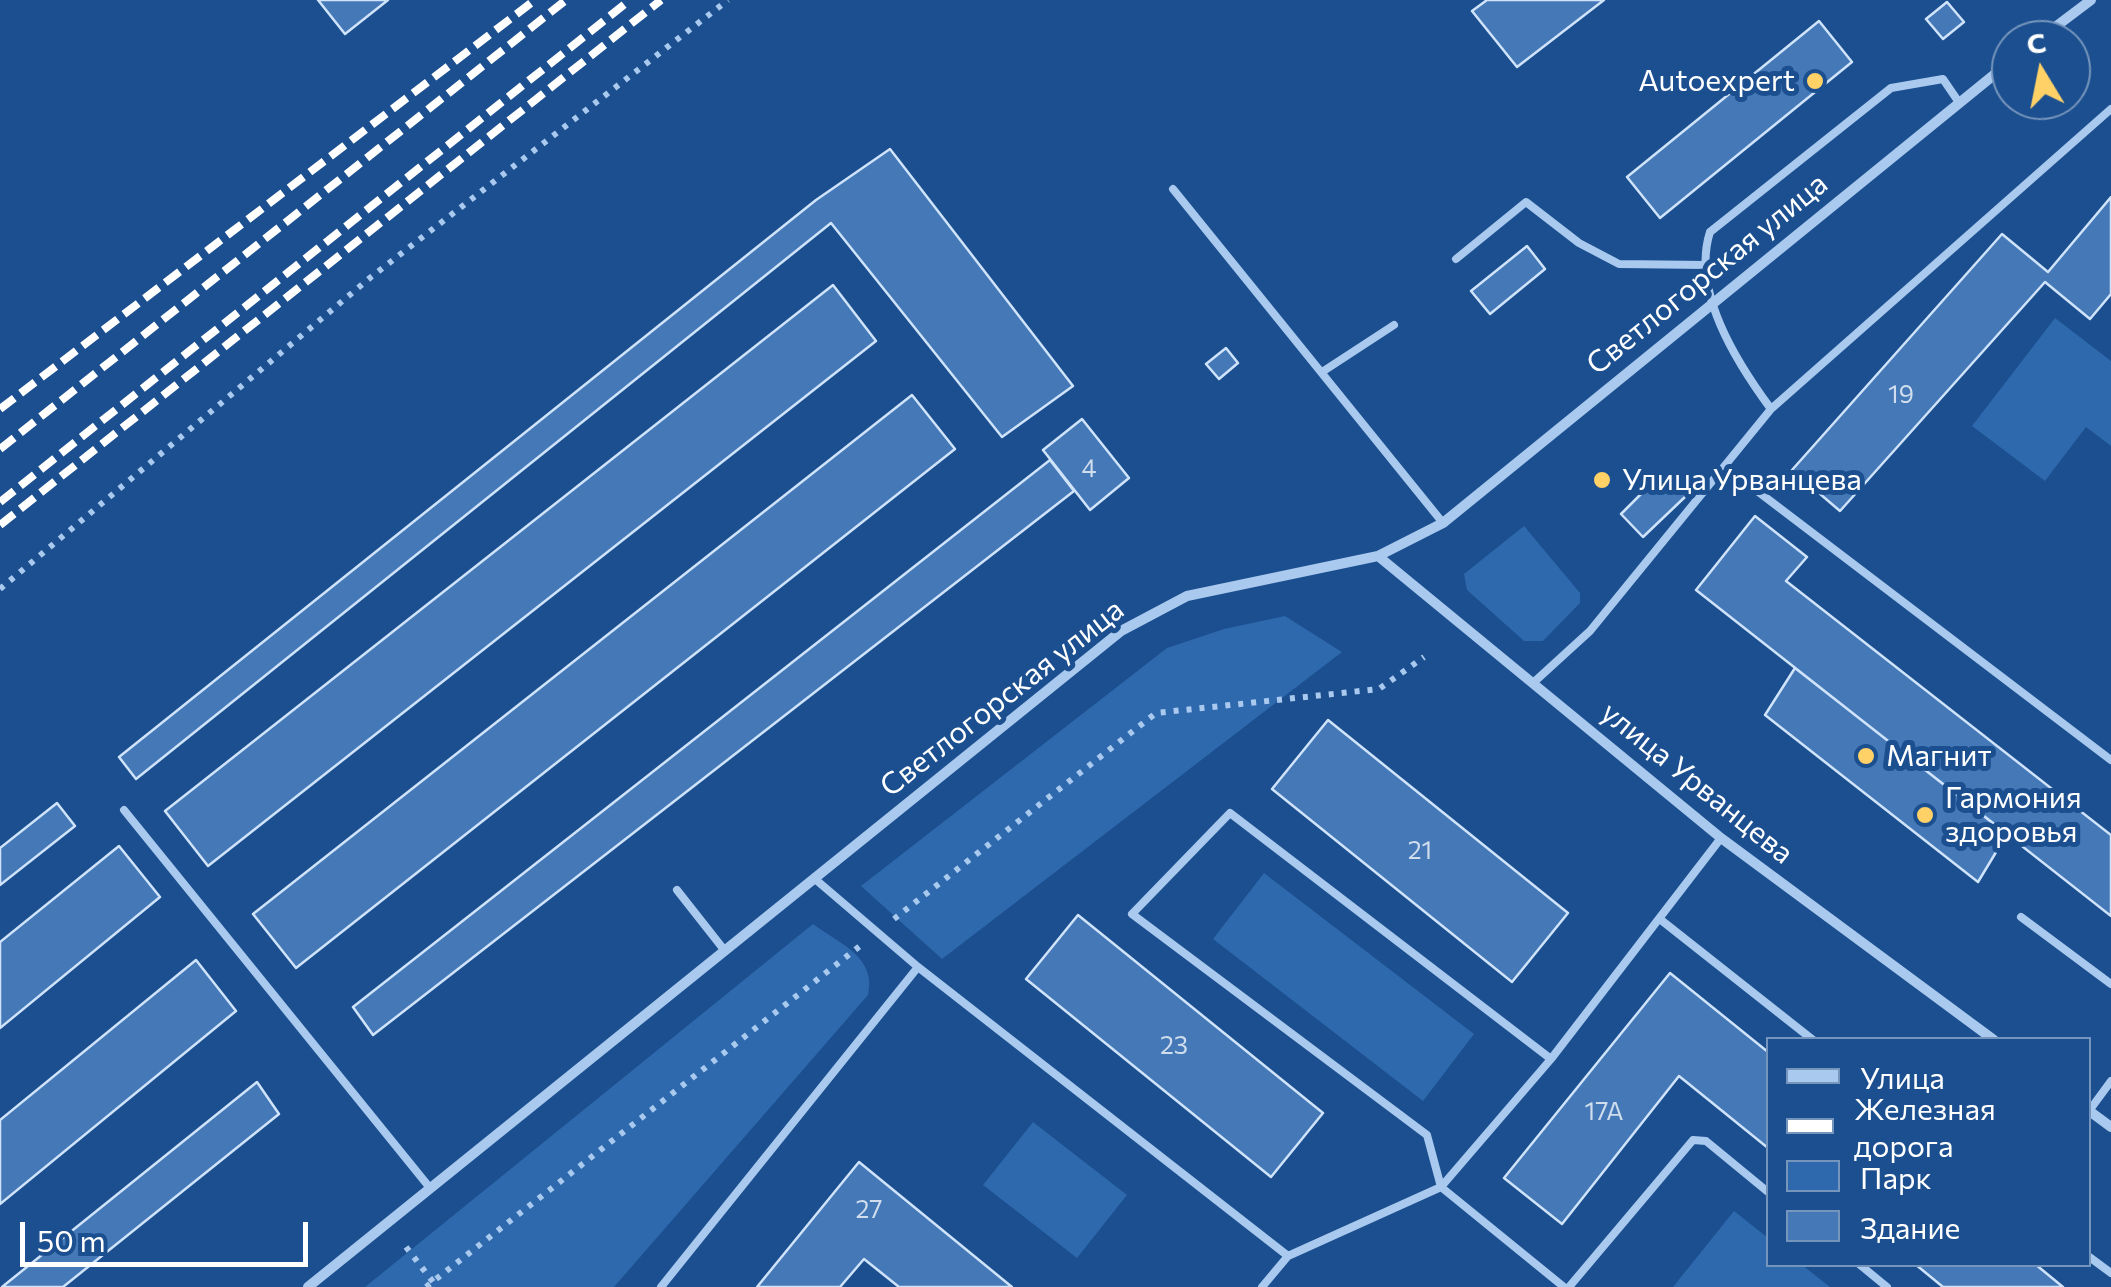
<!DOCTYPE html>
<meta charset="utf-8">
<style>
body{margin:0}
#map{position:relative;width:2111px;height:1287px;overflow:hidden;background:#1b4f8f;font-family:Commissioner,sans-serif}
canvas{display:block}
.legend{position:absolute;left:1766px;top:1037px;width:325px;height:230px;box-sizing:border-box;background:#1b4f8f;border:2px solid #7695bc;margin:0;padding:12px 18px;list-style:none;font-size:30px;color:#fff}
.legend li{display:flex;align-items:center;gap:20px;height:50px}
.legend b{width:50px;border:2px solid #7695bc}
.north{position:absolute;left:1991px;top:20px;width:100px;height:100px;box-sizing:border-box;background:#1b4f8f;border:2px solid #7695bc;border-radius:50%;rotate:350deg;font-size:28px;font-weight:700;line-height:40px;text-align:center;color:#fff}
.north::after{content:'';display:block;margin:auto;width:35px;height:45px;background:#ffd166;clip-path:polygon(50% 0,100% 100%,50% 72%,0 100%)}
.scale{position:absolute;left:20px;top:1222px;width:288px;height:45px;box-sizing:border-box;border:5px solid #fff;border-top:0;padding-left:12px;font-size:30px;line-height:35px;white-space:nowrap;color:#fff;-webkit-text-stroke:8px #1b4f8f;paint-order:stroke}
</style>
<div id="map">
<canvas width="2111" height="1287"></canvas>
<ul class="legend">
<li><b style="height:12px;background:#a9c9ee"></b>Улица</li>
<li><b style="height:12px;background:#fff"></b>Железная дорога</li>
<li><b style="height:28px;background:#2e69ad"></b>Парк</li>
<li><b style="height:28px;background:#4478b7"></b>Здание</li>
</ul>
<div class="north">С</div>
<div class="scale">50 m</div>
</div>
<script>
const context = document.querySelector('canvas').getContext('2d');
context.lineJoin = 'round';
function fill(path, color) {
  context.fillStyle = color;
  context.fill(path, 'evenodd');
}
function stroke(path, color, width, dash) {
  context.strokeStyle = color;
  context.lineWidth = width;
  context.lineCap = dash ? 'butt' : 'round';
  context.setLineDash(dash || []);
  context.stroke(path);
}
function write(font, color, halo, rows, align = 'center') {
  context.font = font + ' Commissioner,sans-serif';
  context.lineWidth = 10;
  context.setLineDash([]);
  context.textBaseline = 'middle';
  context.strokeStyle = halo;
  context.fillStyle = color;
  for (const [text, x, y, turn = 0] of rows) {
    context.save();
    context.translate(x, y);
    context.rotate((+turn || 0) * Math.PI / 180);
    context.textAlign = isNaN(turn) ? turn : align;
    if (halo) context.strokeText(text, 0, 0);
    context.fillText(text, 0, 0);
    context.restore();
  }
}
const green = new Path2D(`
 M2055,318L2111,361V446L2086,427L2045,481L1972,426Z
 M1524,526L1580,593V603L1543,641H1524L1467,590L1464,574Z
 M1285,616L1342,652L942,959L861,886L1167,648L1224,629Z
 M1264,873L1474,1034L1423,1101L1213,939Z
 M813,924C840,944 877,957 868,995L614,1287H365Z
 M1033,1122L1127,1195L1077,1258L983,1185Z
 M1734,1211L1768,1238V1264L1802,1265L1830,1287H1673Z`);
const building = new Path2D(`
 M318,0H388L345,34Z
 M1487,0H1604L1517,67L1472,11Z
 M1947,2L1964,22L1943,39L1926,19Z
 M1819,21L1852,62L1660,218L1627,177Z
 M890,149L1073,386L1002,437L831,223L136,779L119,757L816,200Z
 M2111,197V294L2090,319L2045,282L1840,511L1792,470L2002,234L2048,272Z
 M1527,246L1545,269L1490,314L1471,291Z
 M833,285L876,341L208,866L165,811Z
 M1226,348L1238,363L1219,379L1206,364Z
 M912,395L955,449L296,968L253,914Z
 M1082,419L1129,478L1090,510L1043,450Z
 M1050,460L1074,491L373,1035L353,1007Z
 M1663,472L1686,496L1643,537L1621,514Z
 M1755,516L1807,557L1786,581L2111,835V916L1696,590Z
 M1795,668L2007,834L1978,882L1765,715Z
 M1328,720L1568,913L1512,982L1272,789Z
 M57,803L75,826L0,885V848Z
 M119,846L160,897L0,1028V942Z
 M1078,915L1323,1113L1271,1177L1026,979Z
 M196,960L236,1011L0,1204V1120Z
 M1670,973L1768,1052V1148L1679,1076L1562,1224L1504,1178Z
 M257,1082L279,1114L63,1287H2Z
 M859,1162L1012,1287H899L864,1259L840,1287H757Z
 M1915,1264H2035L2063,1287H1943Z`);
const path = new Path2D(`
 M0,589L371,277L728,0
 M894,919L1156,713L1379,689L1424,657
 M406,1247L437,1287
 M426,1287L860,946`);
const service = new Path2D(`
 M1173,189L1443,523
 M1456,259L1526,202L1579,243L1619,264L1707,265
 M1322,372L1394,325
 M1771,409C1737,363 1691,291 1710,232L1891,88L1943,79L1958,101
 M1727,468L2111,760
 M1533,683L1590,631L1771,409L2111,109
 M124,810L430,1188
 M815,879L918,967L1288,1256
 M677,890L725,951
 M2021,917L2111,984
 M1661,920L1813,1040
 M2089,1111L2111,1081
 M2088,1256L2111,1273
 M1859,1264L1887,1287
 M661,1287L918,967
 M1262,1287L1288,1256L1441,1187L1427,1135L1132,914L1230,813L1551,1059
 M1564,1287L1441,1187L1551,1059L1721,838
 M1569,1287L1693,1140L1706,1141L1768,1192`);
const minor = new Path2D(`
 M2038,40L2091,0
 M1378,556L1721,838L1994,1040
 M2088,1110L2111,1127
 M308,1287L1121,631L1187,596L1378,556L1443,523L2011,61`);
const rail = new Path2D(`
 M0,409L535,0
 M0,449L566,0
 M0,502L630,0
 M0,525L661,0`);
const markers = [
 [1815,81,10,"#ffd166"],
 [1602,480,10,"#ffd166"],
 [1866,756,10,"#ffd166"],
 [1925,815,10,"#ffd166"]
];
const numberNames = [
 ["19",1901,395],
 ["4",1089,469],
 ["21",1420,851],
 ["23",1174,1046],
 ["17А",1604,1112],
 ["27",869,1210]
];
const poiNames = [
 ["Autoexpert",1795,81,"right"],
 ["Улица Урванцева",1622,480],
 ["Магнит",1886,756],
 ["Гармония",1945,798],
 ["здоровья",1945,832]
];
const streetNames = [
 ["Светлогорская улица",1707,274,-39],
 ["Светлогорская улица",1002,698,-38],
 ["улица Урванцева",1697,783,39]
];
fill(green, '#2e69ad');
fill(building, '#4478b7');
stroke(building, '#cfe3fa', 2.5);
stroke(path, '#a9c9ee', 6, [5, 8]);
stroke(service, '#a9c9ee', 8);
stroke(minor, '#a9c9ee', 10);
stroke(rail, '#fff', 8, [18, 8]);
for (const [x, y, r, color] of markers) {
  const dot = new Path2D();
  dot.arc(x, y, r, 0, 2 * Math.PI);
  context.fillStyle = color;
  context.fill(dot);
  stroke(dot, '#1b4f8f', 4);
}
write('25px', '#d0dded', null, numberNames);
write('30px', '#fff', '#1b4f8f', poiNames, 'left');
write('30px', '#fff', '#1b4f8f', streetNames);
</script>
